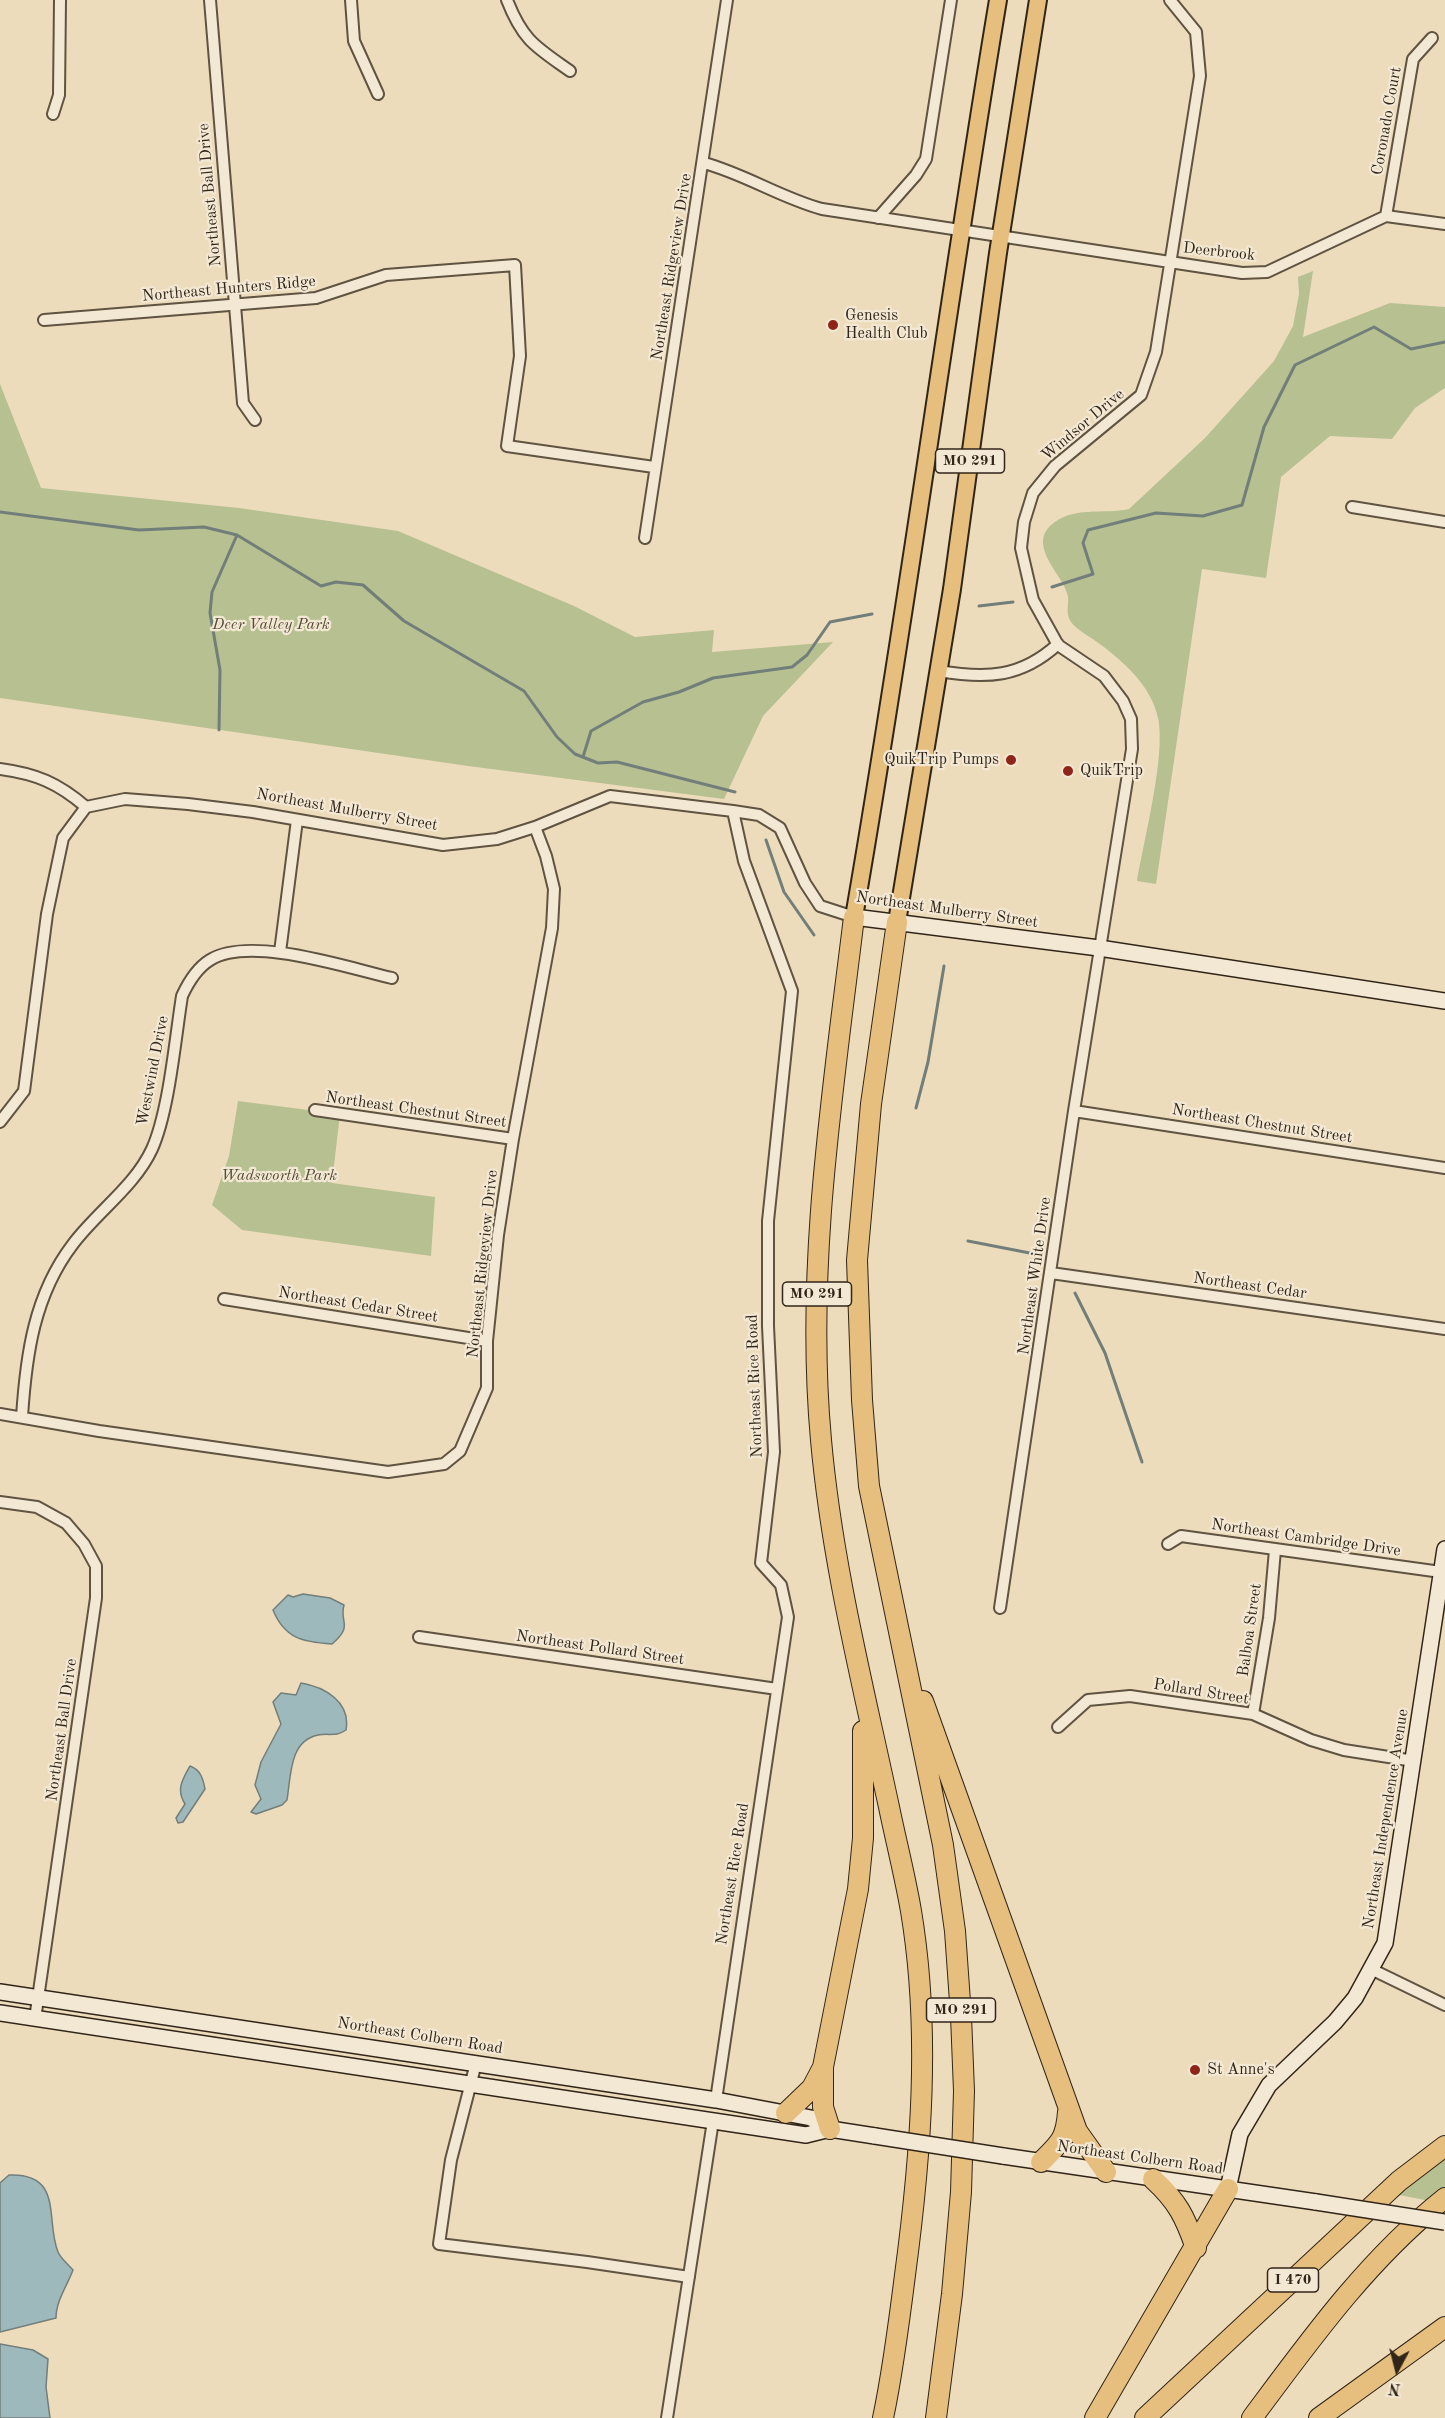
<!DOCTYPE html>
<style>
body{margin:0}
#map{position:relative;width:1445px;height:2418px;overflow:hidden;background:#eddcbc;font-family:"Old Standard TT",serif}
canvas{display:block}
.north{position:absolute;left:1367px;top:2340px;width:60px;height:60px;-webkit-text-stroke:4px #f3e8d3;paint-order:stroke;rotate:187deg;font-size:16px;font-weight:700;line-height:24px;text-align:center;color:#302518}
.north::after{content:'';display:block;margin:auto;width:21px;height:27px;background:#302518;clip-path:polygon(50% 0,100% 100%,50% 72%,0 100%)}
</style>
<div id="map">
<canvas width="1445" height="2418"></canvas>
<div class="north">N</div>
</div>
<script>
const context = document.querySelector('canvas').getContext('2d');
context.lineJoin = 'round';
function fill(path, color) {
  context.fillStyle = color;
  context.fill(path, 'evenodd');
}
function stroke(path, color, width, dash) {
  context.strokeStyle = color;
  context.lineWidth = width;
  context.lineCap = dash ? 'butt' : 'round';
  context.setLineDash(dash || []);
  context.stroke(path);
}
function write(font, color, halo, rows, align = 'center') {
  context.font = font + ' "Old Standard TT",serif';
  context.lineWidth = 4.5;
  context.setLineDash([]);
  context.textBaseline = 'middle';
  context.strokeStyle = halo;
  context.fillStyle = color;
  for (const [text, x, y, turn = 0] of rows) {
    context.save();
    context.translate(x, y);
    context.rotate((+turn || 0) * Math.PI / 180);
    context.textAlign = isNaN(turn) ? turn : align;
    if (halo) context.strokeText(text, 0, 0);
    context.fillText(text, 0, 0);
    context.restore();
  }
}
const green = new Path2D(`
 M1313,271L1303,337L1390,303L1445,307V388L1415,408L1392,439L1330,436L1281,477L1266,578L1202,569L1156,884L1137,881C1144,840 1166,755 1158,718C1151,685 1123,661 1097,642C1089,636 1077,630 1071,622C1065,614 1069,605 1068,596C1065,577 1028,548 1050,526C1072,505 1103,515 1129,509L1205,438L1274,361L1293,326L1299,294L1298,277Z
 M0,384L41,488L239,508L398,531L574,606L635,637L714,630L712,652L833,642L763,716L724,799L468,766L0,698Z
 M238,1101L340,1114L332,1183L435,1197L431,1256L242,1230L212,1205L229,1156Z
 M1445,2155V2188L1430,2201L1394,2194Z`);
const water = new Path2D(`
 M303,1594L330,1598L344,1605C339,1623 354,1625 332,1644C303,1642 285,1639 273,1610L288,1595L293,1597Z
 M301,1683C325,1687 351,1702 346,1730C336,1737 329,1733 318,1735C289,1741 291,1776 287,1800L282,1805L256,1814L251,1812L261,1799L255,1785L261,1762L281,1724L273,1702L281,1693L296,1695Z
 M190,1766C201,1770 203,1779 205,1789L183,1822L178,1823L176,1818L185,1804C176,1790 182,1780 190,1766Z
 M9,2175C64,2173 45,2220 58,2252C61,2259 69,2265 73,2270C67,2286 56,2301 56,2318L0,2332V2183Z
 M0,2344L33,2350L48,2359L46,2387L50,2418H0Z`);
const stream = new Path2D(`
 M0,512L139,530L204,527L237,535L321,586L336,582L363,585L404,621L524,691L557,737L575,754L598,763L617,762L735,792
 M1052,587L1093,574L1083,543L1088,530L1156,513L1203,516L1242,505L1264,427L1295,365L1374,327L1411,349L1445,342
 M979,606L1013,602
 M219,730L220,670L210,613L212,592L237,535
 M583,757L591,731L643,702L679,692L713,678L792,667L807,655L830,622L872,614
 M766,840L784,892L814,935
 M916,1108L928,1062L944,966
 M968,1241L1040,1255
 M1075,1293L1105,1353L1142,1462`);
const street = new Path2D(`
 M210,0L243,403L255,420
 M351,0L354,41L378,94
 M507,0C523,41 536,47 570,71
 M53,114L59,95L60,0
 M704,163C745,174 781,198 822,209L1242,273L1267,272L1386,216L1445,224
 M1386,216L1413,59L1432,38
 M878,218L916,175L926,159L951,0
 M44,320L316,298L386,275L515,265L520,356L507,446L654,467
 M1352,507L1445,522
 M645,538L727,0
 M939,671C986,679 1021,678 1058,644
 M0,769C37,774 58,783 86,807
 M280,952L297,820
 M315,1110L513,1139
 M1074,1111L1445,1168
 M0,1122L24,1091L47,914L63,838L86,807L125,799L188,804L253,812L443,845L497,839L535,827L610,796L733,811L759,815L780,828L805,883L820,906L854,917
 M1051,1273L1445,1329
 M224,1299L487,1341
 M0,1414L99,1431L388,1472L444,1464L460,1451L487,1388V1341L498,1235L513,1139L552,928L554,889L546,856L535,827
 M22,1417C26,1355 34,1295 73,1244C97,1212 135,1186 152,1149C169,1111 175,1040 182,996C188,983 197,968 210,960C250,935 348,968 392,978
 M0,1502L37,1507L66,1523L84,1544L96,1566V1598L35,2019
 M1168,1544L1181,1536L1441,1572
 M1000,1608L1074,1111L1132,749L1131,719L1123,701L1104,676L1058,645L1033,600L1021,548L1024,522L1033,493L1055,466L1141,395L1156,352L1200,76L1196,32L1170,0
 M419,1637L777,1689
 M1253,1714L1269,1618L1275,1550
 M1058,1727L1088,1700L1130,1696L1253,1714L1311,1740L1344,1750L1414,1761
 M1373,1970L1445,2005
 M476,2063L451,2160L439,2244L587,2262L689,2277
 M716,2100L788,1617L781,1585L761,1563L774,1452L768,1326V1221L792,991L744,861L733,811
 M667,2418L713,2121`);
const secondary = new Path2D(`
 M854,917L1099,948L1445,1001
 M0,1992L716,2100L811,2118L830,2129
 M0,2013L806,2135L830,2129L875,2136
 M1003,2156L1316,2202
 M1228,2189L1240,2134L1269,2085L1335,2022L1355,1998L1385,1943L1445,1549`);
const primary = new Path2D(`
 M854,917C907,612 947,305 998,0
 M897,922L952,589L998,253L1038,0`);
const highway = new Path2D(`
 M854,917C833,1091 805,1265 821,1440C832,1564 863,1685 889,1807C896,1841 905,1876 911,1911C931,2031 921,2155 905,2275C899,2323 893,2371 883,2418
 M897,922L871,1104L857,1260L862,1400L869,1486L943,1845L955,1931L961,2016L964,2091L961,2192L952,2294L936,2418
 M923,1701L1077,2131L1106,2172
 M786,2113L812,2088L822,2069
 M830,2129L823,2107V2067L858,1889L863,1838V1731
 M1041,2162C1060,2143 1066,2139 1068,2112
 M1153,2179C1178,2202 1185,2217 1196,2248
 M1095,2418L1228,2189
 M1145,2418L1399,2181L1445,2146
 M1252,2418C1310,2340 1368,2259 1445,2198
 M1319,2418L1445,2327`);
const secondaryBridge = new Path2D(`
 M875,2136L1003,2156
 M1316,2202L1445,2222`);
const markers = [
 [833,325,6,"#8f2418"],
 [1011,760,6,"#8f2418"],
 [1068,771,6,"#8f2418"],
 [1195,2070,6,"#8f2418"]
];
const shields = [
 [970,461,69],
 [817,1294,69],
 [961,2010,69],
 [1293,2280,51]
];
const shieldNames = [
 ["MO 291",970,461],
 ["MO 291",817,1294],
 ["MO 291",961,2010],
 ["I 470",1293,2280]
];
const streetNames = [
 ["Coronado Court",1387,121,-80],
 ["Northeast Ball Drive",210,195,-95],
 ["Deerbrook",1219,252,6],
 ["Northeast Ridgeview Drive",672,267,-81],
 ["Northeast Hunters Ridge",229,289,-5],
 ["Windsor Drive",1083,425,-40],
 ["Northeast Mulberry Street",347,810,10],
 ["Northeast Mulberry Street",947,910,8],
 ["Westwind Drive",153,1071,-79],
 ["Northeast Chestnut Street",416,1110,8],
 ["Northeast Chestnut Street",1262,1124,9],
 ["Northeast Ridgeview Drive",483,1264,-84],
 ["Northeast White Drive",1035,1276,-82],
 ["Northeast Cedar",1250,1286,8],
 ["Northeast Cedar Street",358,1305,9],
 ["Northeast Rice Road",755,1386,-92],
 ["Northeast Cambridge Drive",1306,1538,8],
 ["Balboa Street",1250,1630,-82],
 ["Northeast Pollard Street",600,1648,8],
 ["Pollard Street",1201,1692,9],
 ["Northeast Ball Drive",62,1730,-82],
 ["Northeast Independence Avenue",1386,1819,-81],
 ["Northeast Rice Road",733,1874,-81],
 ["Northeast Colbern Road",420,2036,9],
 ["Northeast Colbern Road",1140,2158,8]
];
const poiNames = [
 ["Genesis",845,316],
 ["Health Club",845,334],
 ["QuikTrip Pumps",999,760,"right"],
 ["QuikTrip",1080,771],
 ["St Anne's",1207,2070]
];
const parkNames = [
 ["Deer Valley Park",271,625],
 ["Wadsworth Park",279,1176]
];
fill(green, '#b7c091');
fill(water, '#9eb9bc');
stroke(water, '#727e7a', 1.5);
stroke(stream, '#727e7a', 3);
stroke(street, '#5f5341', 14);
stroke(secondary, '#302518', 18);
stroke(primary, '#302518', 20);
stroke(highway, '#302518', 22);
stroke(street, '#f3e8d3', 10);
stroke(secondary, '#f3e8d3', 15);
stroke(primary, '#e6be7e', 16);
stroke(highway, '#e6be7e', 20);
stroke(secondaryBridge, '#302518', 18, []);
stroke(secondaryBridge, '#f3e8d3', 15);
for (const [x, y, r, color] of markers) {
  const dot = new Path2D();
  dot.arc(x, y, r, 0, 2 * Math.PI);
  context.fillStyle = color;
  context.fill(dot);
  stroke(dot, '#f3e8d3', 2);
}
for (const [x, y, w] of shields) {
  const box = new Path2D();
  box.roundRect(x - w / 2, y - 12, w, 24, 4.5);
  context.fillStyle = '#f3e8d3';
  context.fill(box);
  stroke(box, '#302518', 1.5);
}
write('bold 15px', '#302518', null, shieldNames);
write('16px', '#302518', '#f3e8d3', streetNames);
write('16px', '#302518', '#f3e8d3', poiNames, 'left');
write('italic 16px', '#524c36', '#f3e8d3', parkNames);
</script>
